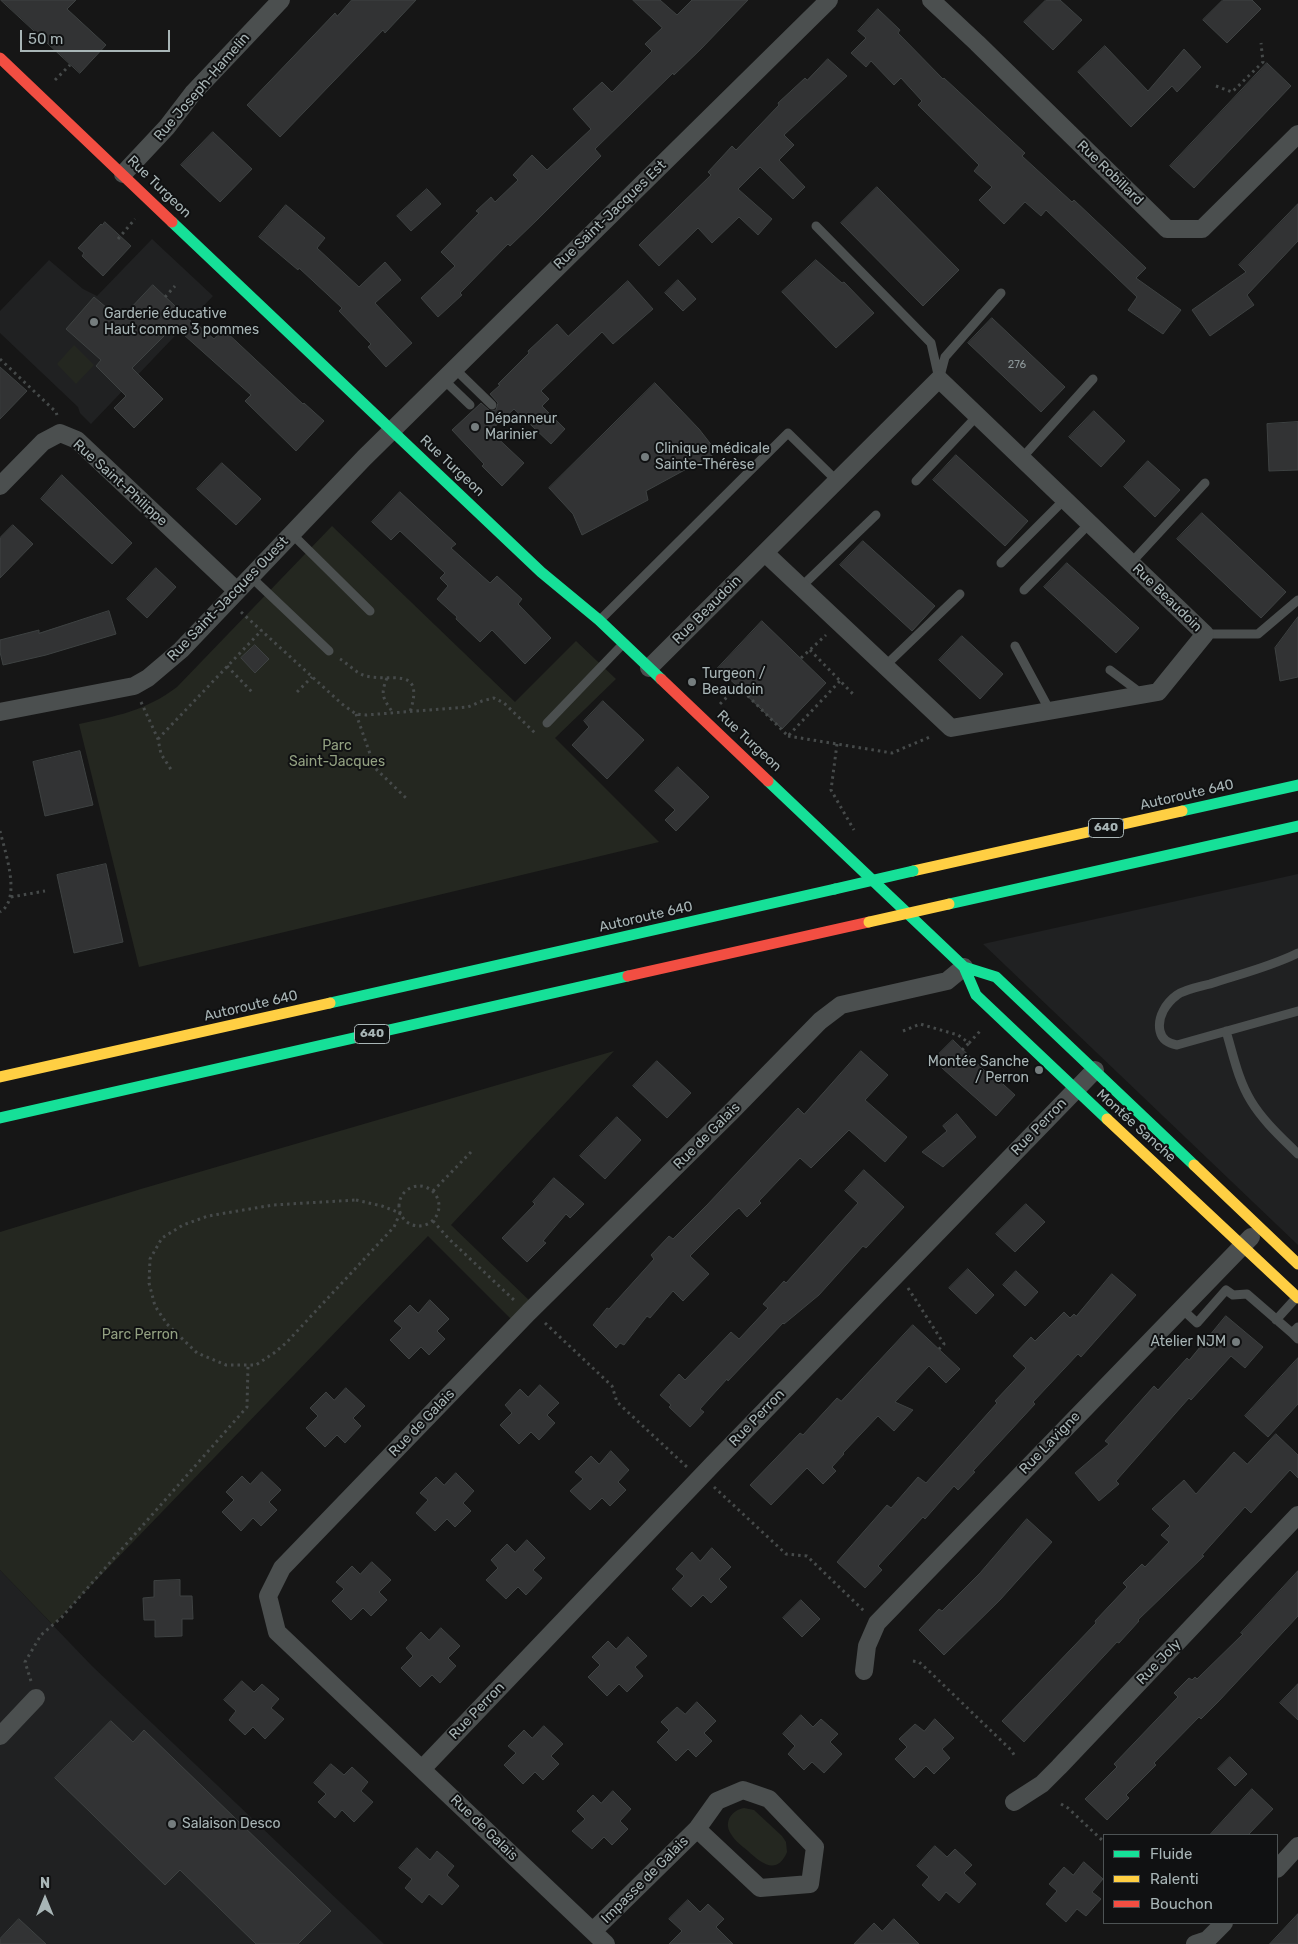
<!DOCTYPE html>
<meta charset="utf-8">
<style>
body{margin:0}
#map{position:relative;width:1298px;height:1944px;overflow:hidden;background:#161616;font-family:Rubik,sans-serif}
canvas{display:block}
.legend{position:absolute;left:1103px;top:1834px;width:175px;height:90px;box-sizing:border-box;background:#101112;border:1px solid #4d5354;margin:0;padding:6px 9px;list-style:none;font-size:15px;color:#a8b5b6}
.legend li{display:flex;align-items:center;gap:10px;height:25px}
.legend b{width:25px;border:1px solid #4d5354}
.north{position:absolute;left:20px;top:1874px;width:50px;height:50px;-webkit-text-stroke:4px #101112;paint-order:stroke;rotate:0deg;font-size:14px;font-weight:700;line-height:20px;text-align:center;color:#a8b5b6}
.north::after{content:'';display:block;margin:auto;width:18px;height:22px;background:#a8b5b6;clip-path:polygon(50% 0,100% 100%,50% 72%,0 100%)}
.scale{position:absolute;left:20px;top:30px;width:150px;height:22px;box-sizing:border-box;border:2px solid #a8b5b6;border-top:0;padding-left:6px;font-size:15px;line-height:18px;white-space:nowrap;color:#a8b5b6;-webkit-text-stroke:4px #101112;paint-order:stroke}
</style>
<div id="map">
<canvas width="1298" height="1944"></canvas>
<ul class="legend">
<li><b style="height:6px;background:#16e098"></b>Fluide</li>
<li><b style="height:6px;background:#ffcf43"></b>Ralenti</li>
<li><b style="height:6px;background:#f24e42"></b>Bouchon</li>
</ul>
<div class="north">N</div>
<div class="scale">50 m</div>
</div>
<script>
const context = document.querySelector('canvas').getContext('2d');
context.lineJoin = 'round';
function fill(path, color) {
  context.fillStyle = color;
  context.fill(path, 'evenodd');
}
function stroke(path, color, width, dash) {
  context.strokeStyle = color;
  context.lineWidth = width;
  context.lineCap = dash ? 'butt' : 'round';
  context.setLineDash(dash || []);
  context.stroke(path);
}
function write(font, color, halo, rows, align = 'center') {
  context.font = font + ' Rubik,sans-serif';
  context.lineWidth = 4;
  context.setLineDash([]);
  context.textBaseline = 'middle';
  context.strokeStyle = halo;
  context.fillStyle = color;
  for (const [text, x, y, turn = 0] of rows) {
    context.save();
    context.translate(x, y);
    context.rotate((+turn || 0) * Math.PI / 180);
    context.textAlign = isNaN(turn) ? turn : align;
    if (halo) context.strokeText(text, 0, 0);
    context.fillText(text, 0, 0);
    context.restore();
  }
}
const built = new Path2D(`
 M152,239L213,296L91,424L80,413L78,407L0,333V311L49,260L83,289L97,296Z
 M1298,874V1245L983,944Z
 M0,1570L92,1666L384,1944H0Z`);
const green = new Path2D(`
 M74,345L94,365L76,384L57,364Z
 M332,526L515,702L576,641L616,679L555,738L659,842L139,967L79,724C117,716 145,711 177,687Z
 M614,1051L451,1225L533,1304L511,1319L428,1236L53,1625L0,1570V1232L141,1189Z
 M744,1808L754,1810L782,1836L786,1842L787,1852C777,1876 761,1863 748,1851C742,1846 735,1841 731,1834C723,1822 732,1810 744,1808Z`);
const building = new Path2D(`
 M1,0H76L67,9L106,45L80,73Z
 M352,0H416L385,33L383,30L280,137L247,105L335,13L337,16Z
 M633,0H660L677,15L692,0H748L701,49L674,75L673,73L595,149L601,156L537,220L510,246L508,244L460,293L462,295L438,317L421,298L455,266L441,252L479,213L476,211L491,197L495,202L518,180L513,175L532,155L547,170L591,129L573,109L602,82L612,92L652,51L645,44L662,28Z
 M1046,0H1060L1082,20L1053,50L1024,22Z
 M1223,0H1252L1261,9L1227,43L1203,20Z
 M878,9L900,30L898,33L943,79L944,78L1025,153L1022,156L1072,202L1074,200L1146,268L1136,278L1181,310L1163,334L1128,310L1137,297L1046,210L1041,216L1025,202L1004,224L979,200L992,187L974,171L979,165L918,105L922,101L901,78L894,85L871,61L866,67L851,53L866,38L858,31Z
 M1105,46L1148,91L1184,49L1201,67L1177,92L1172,86L1131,127L1078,72Z
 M828,59L847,76L784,135L794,145L779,160L805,187L793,199L760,167L738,189L772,219L758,235L739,217L712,243L698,228L659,266L639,245L711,175L708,172L732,146L736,150L779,105L778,103L805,78L807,80Z
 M1267,63L1291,86L1194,188L1170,166Z
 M213,132L252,169L220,202L181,165Z
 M877,187L959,270L923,306L841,223Z
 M427,189L441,204L411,231L397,216Z
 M1298,204V241L1247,295L1254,305L1210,336L1192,310L1246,272L1239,265Z
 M286,205L325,238L317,248L359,287L385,262L401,280L375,303L412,343L386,367L368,347L371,344L339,311L342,308L299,268L298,270L259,237Z
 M105,222L131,246L103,276L82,256L84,253L78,248L101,224L102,225Z
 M816,260L842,283L844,282L874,313L836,348L782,292Z
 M678,280L696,299L683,311L665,293Z
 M628,281L653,309L613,344L602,332L541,391L549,399L542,406L565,429L551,444L514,409L490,431L524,463L502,486L482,466L484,464L452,430L481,403L490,411L496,410L498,403L490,394L500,385L498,384L529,353L528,351L557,324L568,336Z
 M153,285L198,328L199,326L214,339L223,329L303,404L304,403L324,421L296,451L245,401L251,395L174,326L132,368L163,399L134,428L114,408L126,396L96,366L101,360L66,329L94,297L120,319Z
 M992,318L1065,387L1041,412L968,343Z
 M0,367L27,391L0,419Z
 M655,383L699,429L713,447L714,454L646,491L648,500L582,535L573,514L549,488Z
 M1094,411L1125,441L1101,467L1069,437Z
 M1298,422V470L1269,471L1267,424Z
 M956,455L1028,521L1005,546L933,480Z
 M1148,461L1180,490L1155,517L1124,487Z
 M222,463L261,499L236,525L197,489Z
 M62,475L132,543L112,564L41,499Z
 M400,492L456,544L451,548L490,583L497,576L522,599L518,604L551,638L525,664L492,630L480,642L456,619L457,617L437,599L448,586L440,578L445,573L400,531L391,540L372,522Z
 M1202,513L1286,592L1261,618L1177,539Z
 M13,525L33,544L0,578V538Z
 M863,541L935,606L912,631L840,565Z
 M1067,563L1139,628L1116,653L1044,587Z
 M156,568L176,587L147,618L127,599Z
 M109,611L116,634L46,655L3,665L0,652V640L39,630V633Z
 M1298,617V677L1280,681L1275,648Z
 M762,621L826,683L782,729L718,668Z
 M962,636L1003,674L980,699L939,660Z
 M255,645L269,659L255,673L241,658Z
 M603,701L644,740L607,779L572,745L589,727L584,721Z
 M80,751L93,805L45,816L33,762Z
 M678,767L709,797L676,831L665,820L675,810L655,791Z
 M106,864L123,942L74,953L57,875Z
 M953,1040L991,1077L993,1075L1015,1095L996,1116L933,1060Z
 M861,1051L888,1075L865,1100L907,1137L885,1162L849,1130L811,1168L800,1158L759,1201L761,1203L747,1217L739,1208L735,1211L690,1256L709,1274L683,1301L673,1291L650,1318L647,1316L624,1345L620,1343L616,1348L593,1325L607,1308L609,1309L654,1259L651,1255L669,1236L673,1239L707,1205L798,1108L804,1114Z
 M657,1061L691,1093L667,1118L633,1086Z
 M957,1114L976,1137L943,1167L922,1152L947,1131L943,1126Z
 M617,1117L641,1140L605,1179L580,1156Z
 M864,1170L904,1207L866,1248L863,1246L819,1295L784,1324L783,1323L728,1381L727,1379L700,1409L704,1412L690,1427L669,1407L671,1405L660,1395L679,1374L685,1380L731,1332L739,1339L768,1308L763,1304L784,1281L786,1283L858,1203L845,1191Z
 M554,1178L584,1204L570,1218L566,1214L543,1241L546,1243L527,1262L502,1238L535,1204L533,1202Z
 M1026,1204L1045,1222L1015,1252L996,1234Z
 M968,1269L994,1295L976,1314L949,1288Z
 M1016,1271L1038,1292L1025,1306L1003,1285Z
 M1112,1274L1136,1295L1081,1357L1078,1354L1033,1402L1035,1404L973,1471L975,1472L958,1490L954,1486L925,1519L923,1517L878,1566L882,1570L865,1588L837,1562L887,1505L891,1508L918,1477L926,1483L997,1403L995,1401L1026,1368L1013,1356L1031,1337L1035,1341L1064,1312L1070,1318L1074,1314L1076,1316Z
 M430,1300L449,1319L437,1331L445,1339L429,1355L421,1347L409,1359L390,1340L402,1328L394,1321L410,1305L418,1313Z
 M1226,1316L1263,1347L1245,1368L1231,1356L1191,1400L1189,1398L1116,1481L1119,1484L1099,1501L1075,1473L1109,1444L1105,1441L1154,1386L1158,1390L1187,1358L1189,1360Z
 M913,1325L960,1369L946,1383L929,1366L895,1402L913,1410L894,1431L878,1416L843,1453L844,1454L832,1467L836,1471L823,1484L807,1468L771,1505L750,1485L800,1433L803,1435L837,1398L841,1401Z
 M1298,1358V1404L1268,1437L1245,1416Z
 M540,1385L559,1403L547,1415L555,1423L539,1440L531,1432L519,1444L500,1425L512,1413L505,1405L520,1389L528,1397Z
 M346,1388L365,1406L353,1418L361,1426L345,1443L337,1435L325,1447L306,1428L318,1416L310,1408L326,1392L334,1400Z
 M1276,1434L1298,1455V1478L1290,1470L1251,1513L1245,1507L1202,1555L1204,1556L1138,1620L1139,1621L1119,1643L1117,1642L1024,1742L1002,1721L1096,1623L1095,1621L1127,1587L1123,1583L1142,1564L1145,1567L1169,1542L1161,1535L1170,1526L1152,1509L1184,1480L1196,1494L1234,1452L1247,1464Z
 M611,1451L629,1470L618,1482L626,1490L610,1506L602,1498L590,1510L570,1491L583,1479L575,1472L591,1456L599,1464Z
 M262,1472L281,1490L269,1502L277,1510L261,1526L253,1518L241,1531L222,1512L234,1500L226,1492L242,1476L250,1484Z
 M456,1473L474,1491L463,1503L471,1511L455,1527L447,1519L435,1531L416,1513L428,1500L420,1493L436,1477L444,1485Z
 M1027,1519L1052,1542L1000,1600L944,1655L919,1630L939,1609L942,1611L980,1573Z
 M527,1540L545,1558L533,1570L542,1578L526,1595L518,1587L506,1599L486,1580L498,1568L491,1560L507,1544L515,1552Z
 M712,1548L731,1567L719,1579L727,1587L711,1603L703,1595L691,1607L672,1589L684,1576L676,1569L692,1552L700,1561Z
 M372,1562L391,1580L379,1592L387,1600L371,1616L363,1608L351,1620L332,1601L344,1589L336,1582L352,1566L360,1574Z
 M1298,1571V1616L1219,1701L1201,1719L1199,1717L1154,1763L1156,1765L1126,1795L1129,1798L1107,1820L1085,1799L1117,1767L1114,1764L1178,1697L1174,1693L1189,1678L1192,1680L1195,1677L1197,1679L1243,1634L1241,1633Z
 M180,1580V1596H192L193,1619H182V1636L155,1637V1620H144L143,1598L154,1597V1581Z
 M801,1600L820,1619L802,1637L783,1618Z
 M441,1628L460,1646L448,1658L456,1666L440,1683L432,1675L420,1687L401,1668L413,1656L406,1648L421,1632L429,1640Z
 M628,1637L647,1656L635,1667L643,1676L627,1692L619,1684L607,1696L588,1677L600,1665L592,1657L608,1641L616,1649Z
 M242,1681L254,1692L262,1684L279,1699L271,1708L284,1719L265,1739L253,1727L245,1735L229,1720L236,1711L224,1700Z
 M1298,1684V1720L1280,1703Z
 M697,1702L716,1721L704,1733L712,1741L696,1757L688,1749L676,1761L657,1742L669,1730L661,1722L677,1707L685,1714Z
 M801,1715L813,1727L821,1719L838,1734L830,1742L842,1754L824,1773L812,1762L804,1770L788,1754L795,1746L783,1734Z
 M935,1719L954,1738L942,1749L950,1758L934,1774L926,1766L914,1778L895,1759L907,1747L899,1739L915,1724L924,1731Z
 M111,1721L133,1742L144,1730L331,1911L298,1944H256L180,1870L165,1885L55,1778Z
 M544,1726L563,1744L551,1756L559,1764L543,1780L535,1772L523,1784L504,1765L516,1753L508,1746L524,1730L532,1738Z
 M1230,1757L1247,1774L1235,1786L1218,1769Z
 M331,1764L344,1775L352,1767L368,1782L361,1791L373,1802L354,1822L342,1810L335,1818L318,1802L326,1794L314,1783Z
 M1252,1789L1273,1809L1248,1835H1210Z
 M613,1791L631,1809L620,1821L628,1829L612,1845L604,1837L592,1849L572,1831L585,1819L577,1811L593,1795L601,1803Z
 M935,1846L947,1857L955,1849L972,1865L964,1873L976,1884L959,1903L946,1892L939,1901L922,1885L929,1877L917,1866Z
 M417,1848L430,1860L437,1851L454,1866L447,1875L459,1886L442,1905L429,1894L422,1903L405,1888L412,1879L399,1868Z
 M1084,1862L1103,1879L1092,1892L1101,1899L1086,1916L1077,1909L1066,1922L1046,1904L1057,1891L1049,1884L1064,1867L1073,1875Z
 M688,1900L700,1912L708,1904L724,1919L716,1927L733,1944H669L682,1931L669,1919Z
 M1298,1914V1944H1270Z
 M19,1919L46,1944H0V1939Z
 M894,1919L919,1944H854L874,1923L882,1931Z`);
const path = new Path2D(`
 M55,80L70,65
 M1216,86L1232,92L1263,62L1261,43
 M118,239L135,219
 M165,297L175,286
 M0,359L56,412L57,415
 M241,612L342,704L356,714L366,715L468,707L482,701L494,698L504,703L535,733
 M810,650L853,694
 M801,658L826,635
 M340,659C347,663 355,672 363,675C388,684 426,663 410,712
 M227,666L252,692
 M387,678C380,695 383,698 393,713
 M297,692L312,677
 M141,702L158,739L161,754L172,771
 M720,704L738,686L788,736L840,681
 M356,714L375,768L406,798L407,797
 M788,736L892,753L932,736
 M158,739L262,630
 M837,744L831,790L854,830
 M0,831C5,852 22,899 0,912
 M11,897L45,891
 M903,1031L920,1024L958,1035L969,1043L981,1030
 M962,1050L969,1043
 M399 1206a20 20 0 1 1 40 0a20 20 0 1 1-40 0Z
 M433,1191L471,1152
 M356,1200L382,1206L400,1213L394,1227L286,1343L274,1353L256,1365H226L197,1353L167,1324L155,1306L149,1283L150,1259L162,1238L183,1225L208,1216L273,1205Z
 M433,1221L449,1239L515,1301
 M908,1288L944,1344L939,1349
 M545,1323L612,1386L617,1402L687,1467
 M714,1487L786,1554L807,1556L864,1611
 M913,1661L919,1662L929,1671L1011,1750L1016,1758
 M31,1681L25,1662L41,1635L62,1617L247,1407L248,1365
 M1061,1804L1068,1808L1104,1842`);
const lane = new Path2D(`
 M816,226L931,343L939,379
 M454,368L492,405
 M940,376L945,357L1001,293
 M443,379L470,405
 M1022,458L1093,379
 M916,481L977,416
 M292,534L370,611
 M1001,563L1065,499
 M1131,563L1205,483
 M251,577L329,651
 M801,587L876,515
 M1024,590L1090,523
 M600,620L788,433L837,481
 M1205,634H1258L1298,600
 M1015,646L1050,711
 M885,666L960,594
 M1110,670L1142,694
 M547,723L622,645
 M1298,953C1270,967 1240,974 1210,984C1199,987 1186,989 1177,995C1166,1003 1157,1017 1160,1031C1162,1040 1168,1043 1177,1045L1298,1011
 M1226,1031C1233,1054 1238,1080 1251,1101C1263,1121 1282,1138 1298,1154
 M1181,1308L1197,1323L1226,1290L1233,1295L1247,1294L1292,1333
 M1276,1320L1296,1298
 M1298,1327L1292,1333L1298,1339`);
const street = new Path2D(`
 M931,0L977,43L1167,229H1202L1298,134
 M123,174L167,127L193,93L281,0
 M0,486L43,442L60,433L77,440L237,591
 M649,668L939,379L1205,634L1158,692L951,728L765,553
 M0,712L134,686L148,678L181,650L364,458L829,0
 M864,1671L867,1646L877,1623L1251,1237
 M0,1736L36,1698
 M422,1769L713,1464L1095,1070
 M1014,1802L1042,1784L1059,1767L1298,1515
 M1277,1869L1298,1846
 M593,1931L697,1829L717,1801L743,1790L769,1799L815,1847L810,1884L760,1888L697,1829
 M606,1944L277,1632L268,1596L282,1568L529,1312L731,1112L820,1021L841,1005L947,981L964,967
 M1195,1944L1207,1940L1224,1923`);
const fast = new Path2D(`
 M172,222L541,572L599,620L661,679
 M768,781L964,967L976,995L1107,1119
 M1182,811L1298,785
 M949,904L1298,826
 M964,967L996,977L1194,1165
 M330,1003L835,889
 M0,1118L628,976`);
const slow = new Path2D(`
 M913,871L1182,811
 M0,1077L330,1003
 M1107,1119L1298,1298
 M1194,1165L1298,1264`);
const jam = new Path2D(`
 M0,58L172,222
 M661,679L768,781
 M628,976L869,922`);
const fastBridge = new Path2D(`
 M835,889L913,871`);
const slowBridge = new Path2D(`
 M869,922L949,904`);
const markers = [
 [94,322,5,"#757d7e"],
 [475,427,5,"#757d7e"],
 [645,457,5,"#757d7e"],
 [692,682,5,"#757d7e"],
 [1039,1070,5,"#757d7e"],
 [1236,1342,5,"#757d7e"],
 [172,1824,5,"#757d7e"]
];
const numberNames = [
 ["276",1017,365]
];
const shields = [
 [1106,828,35],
 [372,1034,35]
];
const shieldNames = [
 ["640",1106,828],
 ["640",372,1034]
];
const streetNames = [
 ["Rue Joseph-Hamelin",202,87,-49],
 ["Rue Robillard",1110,173,44],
 ["Rue Turgeon",159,187,44],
 ["Rue Saint-Jacques Est",610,215,-44],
 ["Rue Turgeon",452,466,43],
 ["Rue Saint-Philippe",120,483,42],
 ["Rue Beaudoin",1167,598,44],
 ["Rue Saint-Jacques Ouest",228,599,-46],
 ["Rue Beaudoin",707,610,-45],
 ["Rue Turgeon",749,741,43],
 ["Autoroute 640",1187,795,-13],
 ["Autoroute 640",646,917,-13],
 ["Autoroute 640",251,1006,-13],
 ["Montée Sanche",1136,1126,42],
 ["Rue Perron",1039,1127,-46],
 ["Rue de Galais",707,1136,-45],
 ["Rue Perron",757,1418,-46],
 ["Rue de Galais",422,1423,-46],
 ["Rue Lavigne",1050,1443,-46],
 ["Rue Joly",1159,1662,-46],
 ["Rue Perron",477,1711,-46],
 ["Rue de Galais",484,1828,44],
 ["Impasse de Galais",645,1880,-45]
];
const poiNames = [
 ["Garderie éducative",104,314],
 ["Haut comme 3 pommes",104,330],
 ["Dépanneur",485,419],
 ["Marinier",485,435],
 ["Clinique médicale",655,449],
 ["Sainte-Thérèse",655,465],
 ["Turgeon /",702,674],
 ["Beaudoin",702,690],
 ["Montée Sanche",1029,1062,"right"],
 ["/ Perron",1029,1078,"right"],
 ["Atelier NJM",1226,1342,"right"],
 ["Salaison Desco",182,1824]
];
const parkNames = [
 ["Parc",337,746],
 ["Saint-Jacques",337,762],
 ["Parc Perron",140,1335]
];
fill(built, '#202122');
fill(green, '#242720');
fill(building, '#323334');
stroke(building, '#3e4242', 1);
stroke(path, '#464a4a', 3, [2.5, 4]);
stroke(lane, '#4b4f4f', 9);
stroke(street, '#4b4f4f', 18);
stroke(fast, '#16e098', 11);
stroke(slow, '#ffcf43', 11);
stroke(jam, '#f24e42', 11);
stroke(fastBridge, '#16e098', 11);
stroke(slowBridge, '#ffcf43', 11);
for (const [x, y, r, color] of markers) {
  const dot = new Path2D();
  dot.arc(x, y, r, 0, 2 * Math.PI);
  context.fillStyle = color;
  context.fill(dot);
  stroke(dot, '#101112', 2);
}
write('11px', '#8a9496', null, numberNames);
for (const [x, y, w] of shields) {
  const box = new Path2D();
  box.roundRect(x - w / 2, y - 9.5, w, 19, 4);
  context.fillStyle = '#101112';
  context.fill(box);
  stroke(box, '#a8b5b6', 1);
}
write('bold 12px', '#a8b5b6', null, shieldNames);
write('14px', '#a8b5b6', '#101112', streetNames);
write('14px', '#a8b5b6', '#101112', poiNames, 'left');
write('14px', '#92a081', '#101112', parkNames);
</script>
